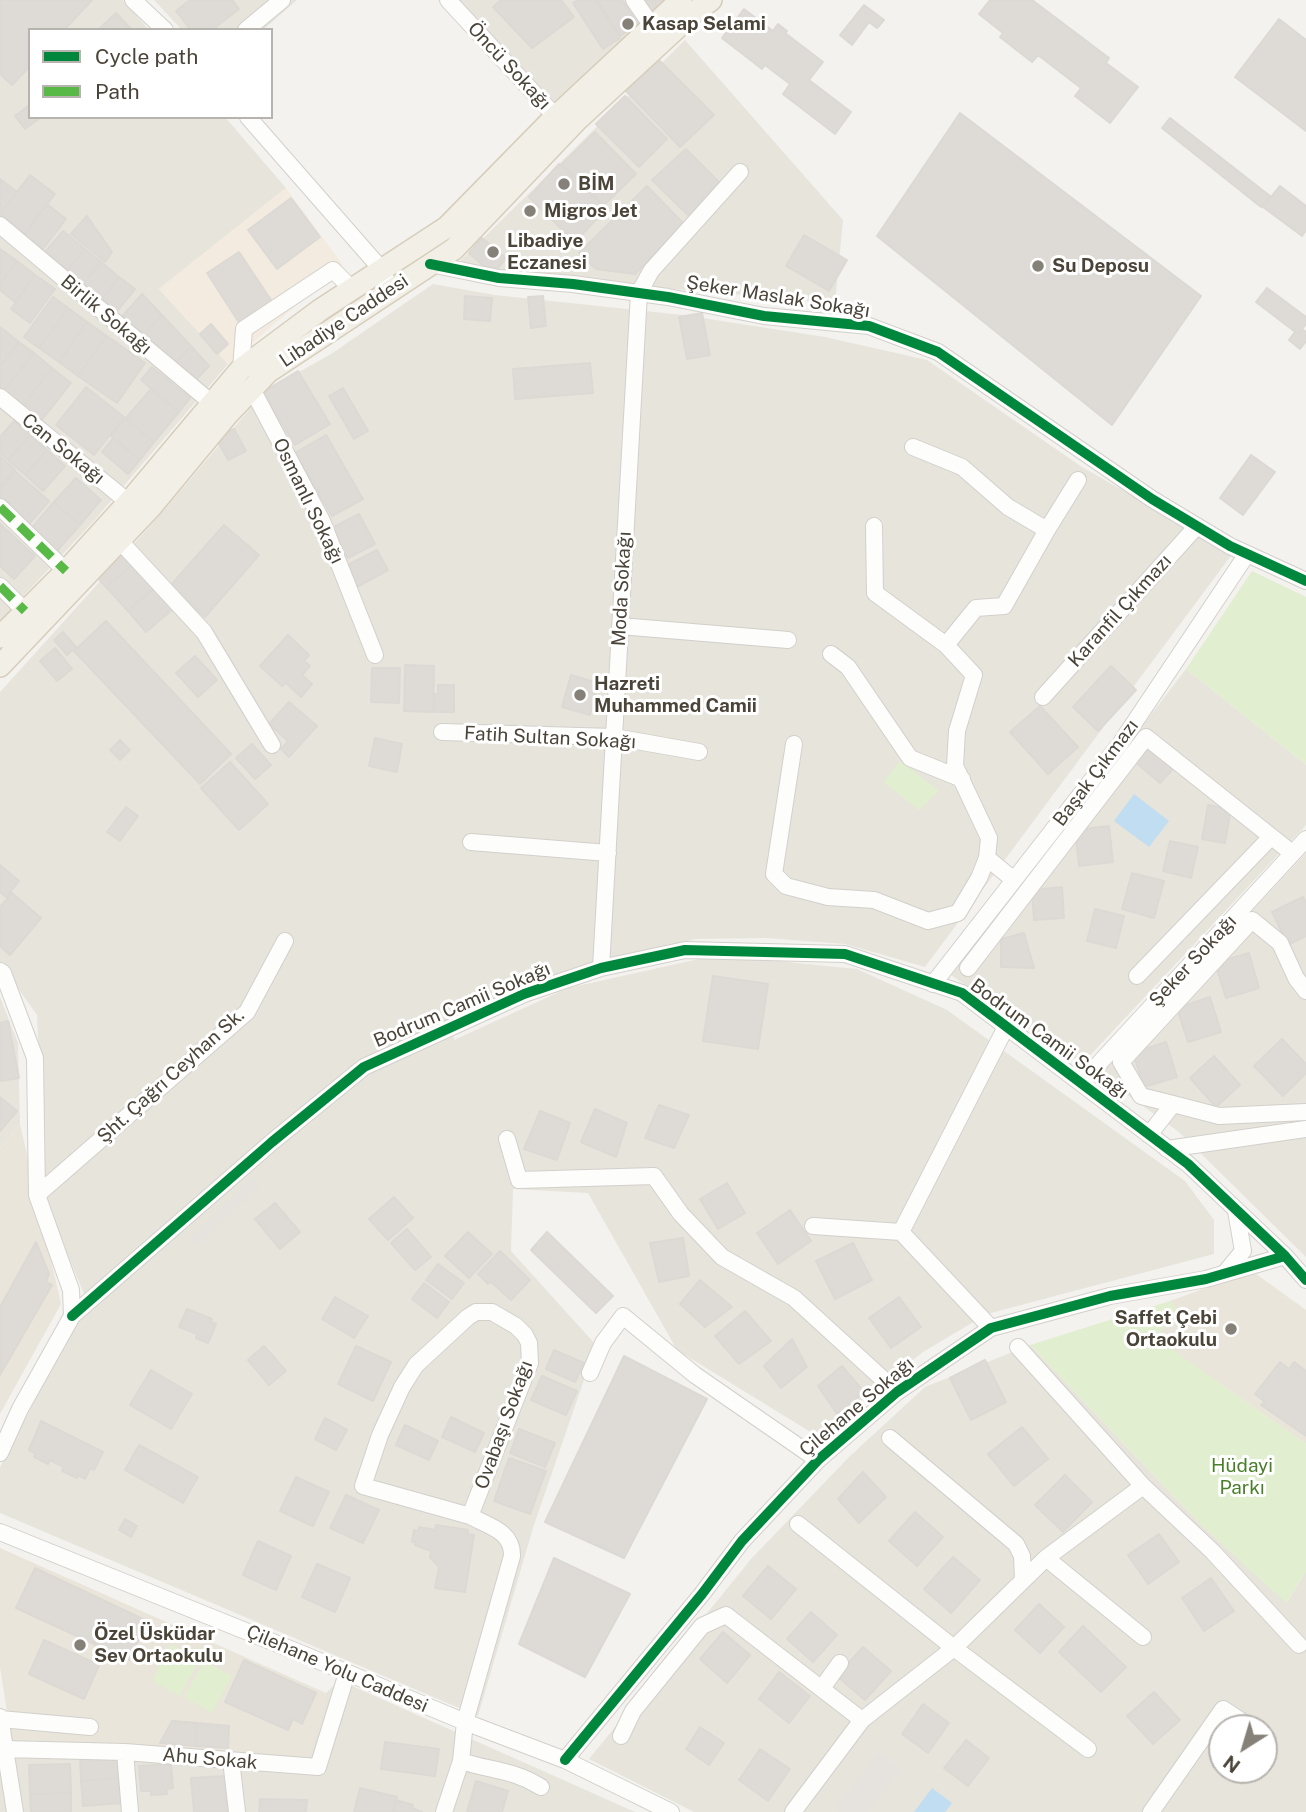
<!DOCTYPE html>
<meta charset="utf-8">
<style>
body{margin:0}
#map{position:relative;width:1306px;height:1812px;overflow:hidden;background:#f4f2ee;font-family:"Public Sans",sans-serif}
canvas{display:block}
.legend{position:absolute;left:28px;top:28px;width:245px;height:91px;box-sizing:border-box;background:#fff;border:2px solid #b7b4b0;margin:0;padding:9px 12px;list-style:none;font-size:21px;color:#4b4439}
.legend li{display:flex;align-items:center;gap:14px;height:35px}
.legend b{width:35px;border:2px solid #b7b4b0}
.north{position:absolute;left:1208px;top:1714px;width:70px;height:70px;box-sizing:border-box;background:#fff;border:2px solid #b7b4b0;border-radius:50%;rotate:217deg;font-size:19px;font-weight:700;line-height:28px;text-align:center;color:#4b4439}
.north::after{content:'';display:block;margin:auto;width:24px;height:32px;background:#868178;clip-path:polygon(50% 0,100% 100%,50% 72%,0 100%)}
</style>
<div id="map">
<canvas width="1306" height="1812"></canvas>
<ul class="legend">
<li><b style="height:9px;background:#00873e"></b>Cycle path</li>
<li><b style="height:9px;background:#58b947"></b>Path</li>
</ul>
<div class="north">N</div>
</div>
<script>
const context = document.querySelector('canvas').getContext('2d');
context.lineJoin = 'round';
function fill(path, color) {
  context.fillStyle = color;
  context.fill(path, 'evenodd');
}
function stroke(path, color, width, dash) {
  context.strokeStyle = color;
  context.lineWidth = width;
  context.lineCap = dash ? 'butt' : 'round';
  context.setLineDash(dash || []);
  context.stroke(path);
}
function write(font, color, halo, rows, align = 'center') {
  context.font = font + ' "Public Sans",sans-serif';
  context.lineWidth = 6;
  context.setLineDash([]);
  context.textBaseline = 'middle';
  context.strokeStyle = halo;
  context.fillStyle = color;
  for (const [text, x, y, turn = 0] of rows) {
    context.save();
    context.translate(x, y);
    context.rotate((+turn || 0) * Math.PI / 180);
    context.textAlign = isNaN(turn) ? turn : align;
    if (halo) context.strokeText(text, 0, 0);
    context.fillText(text, 0, 0);
    context.restore();
  }
}
const residential = new Path2D(`
 M0,0H123L149,30H30V117H225L286,188L159,289L228,364L93,522L0,621Z
 M154,0H297L263,30H182Z
 M441,0H667L546,113Z
 M685,40L843,220L835,303L560,279L457,264Z
 M433,284L495,295L683,315L825,337L927,360L1082,467L1233,553L925,967L845,944L766,938L696,939L587,965L442,1022L456,1041V1039L568,988L717,955L857,969L947,1010L1185,1181L1214,1220V1254L987,1314L923,1352L817,1436L677,1350L588,1193L513,1189L511,1251L596,1345L533,1528L478,1716L0,1513V1467L87,1301L46,1203L37,1015L0,963V692L159,516L265,391L331,354Z
 M1186,669L1306,765V825L1081,1065L951,975Z
 M1306,853V1257L1179,1132L1100,1075Z
 M0,997L18,1043L20,1124L0,1148Z
 M1030,1345L1202,1526L1287,1602L1306,1571V1812H694L589,1759L751,1559L849,1457L925,1387ZM1222,1728H1264V1770H1222Z
 M339,1680L635,1812H0V1724L11,1739L308,1759L326,1693Z`);
const commercial = new Path2D(`
 M286,188L343,265L228,364L159,289Z`);
const education = new Path2D(`
 M20,1124L61,1304L0,1414V1148Z
 M1252,1271L1306,1310V1444L1155,1338L1177,1309L1170,1301Z
 M0,1548L326,1693L309,1759L11,1739L0,1667Z`);
const green = new Path2D(`
 M1252,571L1306,597V765L1186,669Z
 M900,761L939,791L919,810L883,782Z
 M1170,1301L1177,1309L1156,1338L1306,1444V1571L1286,1603L1202,1526L1030,1345Z
 M171,1644L200,1659L180,1696L152,1681Z
 M204,1661L232,1676L212,1713L184,1697Z`);
const parking = new Path2D(`
 M253,1178L260,1185L198,1244L191,1238Z
 M879,1752L902,1769L868,1812H841L835,1808Z`);
const water = new Path2D(`
 M1134,794L1169,821L1149,847L1114,821Z
 M932,1788L952,1803L945,1812H914Z`);
const building = new Path2D(`
 M0,0H92L64,30H30V66L12,85L0,74Z
 M190,0H232L239,9L212,30H191L176,11Z
 M501,0H561L574,17L532,48L493,7Z
 M578,0H595L620,38L603,49L573,3Z
 M597,0H622L638,24L620,36Z
 M642,0H663L665,3L651,13Z
 M990,0H1032L1109,58L1106,63L1138,87L1110,123L1075,96L1081,88L1038,55L1032,62L1000,37L1003,33L979,14Z
 M864,5L884,20L877,28L869,22L852,45L840,35Z
 M744,9L773,31L778,24L787,31L785,33L823,62L809,80L851,112L835,134L783,94L790,84L765,65L762,69L722,38Z
 M116,13L132,30H98Z
 M1279,19L1306,40V131L1235,77Z
 M659,60L714,115L680,147L626,91Z
 M625,96L667,139L639,167L596,124Z
 M30,105V117H41L25,129L15,116Z
 M960,113L1201,296L1112,425L877,236Z
 M1170,118L1270,196L1261,207L1162,128Z
 M595,132L636,174L604,205L562,164Z
 M686,149L721,184L689,216L652,180Z
 M559,164L606,209L575,242L529,197Z
 M30,175L55,194L21,239L0,223V214Z
 M0,179L17,192L0,214Z
 M647,186L684,224L635,274L596,269L579,253Z
 M1280,186L1306,206V230L1302,236L1263,207Z
 M291,198L320,237L277,269L248,230Z
 M47,204L66,219L40,253L21,239Z
 M87,216L112,252L105,262L71,234Z
 M63,231L85,249L63,275L41,257Z
 M804,235L847,260L829,291L786,266Z
 M482,238L506,258L493,274L469,253Z
 M0,249L17,261L0,284Z
 M85,249L101,262L80,288L63,275Z
 M239,252L273,303L240,324L207,273Z
 M17,261L35,275L15,302L0,290V284Z
 M101,262L119,277L99,303L80,288Z
 M35,275L55,289L30,323L11,309Z
 M119,277L135,289L114,315L99,303Z
 M1267,288L1306,317V324L1298,334L1256,302Z
 M142,294L162,315L141,338L120,319Z
 M465,296L492,298L490,321L464,319Z
 M543,296L546,326L531,328L528,297Z
 M53,297L68,308L39,348L24,337Z
 M68,308L87,322L59,362L39,348Z
 M702,313L710,355L687,359L679,317Z
 M162,315L191,346L174,365L141,338Z
 M87,322L107,336L78,376L59,362Z
 M211,324L228,344L217,354L200,334Z
 M0,327L19,342L0,367Z
 M1302,329L1306,332V341L1300,349L1289,340L1295,332L1298,334Z
 M107,336L145,363L117,403L78,376Z
 M19,342L34,353L3,392L0,389V367Z
 M191,346L209,366L194,382L174,365Z
 M34,353L52,368L22,407L3,392Z
 M590,363L593,393L515,399L513,369Z
 M152,367L190,398L179,412L141,380Z
 M52,368L71,383L41,421L22,407Z
 M298,371L330,424L295,445L263,392Z
 M86,387L124,417L94,455L56,425Z
 M343,388L368,431L354,439L329,396Z
 M151,389L179,412L154,442L125,419Z
 M125,419L154,442L140,460L111,436Z
 M14,421L30,435L8,460L0,453V437Z
 M234,429L246,451L228,460L216,438Z
 M30,435L47,450L25,475L8,460Z
 M326,435L363,499L332,516L295,453Z
 M113,438L140,460L128,474L102,452Z
 M47,450L65,466L43,491L25,475Z
 M1251,455L1275,472L1243,515L1220,498Z
 M0,456L15,470L0,486Z
 M16,472L49,501L29,524L0,498V489Z
 M76,478L101,500L80,525L54,502Z
 M54,502L80,525L56,552L30,530Z
 M359,514L375,544L348,558L332,528Z
 M0,524L35,556L14,579L0,566Z
 M224,525L259,555L205,617L170,586Z
 M377,550L388,570L355,588L344,567Z
 M122,552L133,564L106,587L95,575Z
 M133,564L154,588L128,611L106,587Z
 M154,588L173,609L146,632L128,611Z
 M106,621L231,754L200,784L74,651Z
 M63,632L76,647L67,655L54,640Z
 M288,635L309,655L304,661L310,666L302,675L312,684L301,697L286,683L282,686L260,666Z
 M55,648L72,669L57,681L40,661Z
 M195,656L217,680L198,697L176,673Z
 M405,665L434,666L433,712L404,711Z
 M1111,666L1136,690L1098,731L1073,707Z
 M372,668H400L399,703L371,702Z
 M571,675L598,683L590,715L562,707Z
 M438,685H454V712H435V694H438Z
 M289,702L317,726L289,757L281,749L288,741L269,724Z
 M1040,706L1078,747L1048,774L1010,732Z
 M375,738L402,744L397,772L369,766Z
 M120,740L130,750L120,760L110,750Z
 M252,744L271,765L255,779L236,758Z
 M1147,746L1173,769L1160,783L1134,761Z
 M230,762L268,804L239,830L201,788Z
 M1208,805L1231,809L1225,843L1202,839Z
 M126,807L138,816L120,841L107,832Z
 M1109,826L1113,862L1079,866L1075,830Z
 M1170,841L1198,847L1191,878L1163,871Z
 M0,865L19,881L6,897L0,892Z
 M1132,873L1164,881L1154,918L1122,909Z
 M1062,887L1064,918L1034,920L1032,890Z
 M12,893L41,918L10,955L0,946V907Z
 M1303,897L1306,903V936L1288,945L1272,912Z
 M1095,909L1124,916L1116,948L1087,941Z
 M1024,933L1034,968L1001,967V939Z
 M1249,953L1259,988L1226,998L1215,963Z
 M713,976L768,984L758,1049L703,1041Z
 M1210,997L1221,1032L1188,1042L1177,1008Z
 M8,1021L19,1078L0,1081V1023Z
 M1282,1039L1306,1064V1073L1283,1096L1254,1066Z
 M1166,1042L1177,1077L1144,1087L1133,1053Z
 M1214,1056L1240,1085L1216,1107L1190,1078Z
 M0,1097L17,1111L0,1131Z
 M659,1105L689,1115L674,1148L645,1138Z
 M595,1109L627,1123L616,1157L581,1142Z
 M540,1111L570,1123L557,1160L524,1149Z
 M727,1183L745,1213L718,1229L700,1199Z
 M394,1197L413,1218L388,1240L369,1219Z
 M275,1203L300,1232L280,1249L255,1219Z
 M790,1210L811,1241L778,1264L757,1233Z
 M407,1229L431,1257L415,1270L391,1243Z
 M468,1232L492,1254L469,1278L445,1256Z
 M547,1232L613,1296L596,1313L531,1250Z
 M683,1238L689,1276L659,1282L650,1243Z
 M36,1242L49,1274L46,1282L52,1285L0,1375V1307Z
 M853,1243L872,1280L835,1299L816,1261Z
 M500,1251L530,1280L511,1300L491,1282L488,1284L478,1274Z
 M438,1264L464,1283L452,1299L426,1280Z
 M700,1280L732,1307L705,1327L680,1304Z
 M424,1283L449,1302L437,1318L412,1299Z
 M335,1297L368,1316L354,1338L322,1319Z
 M899,1297L921,1327L891,1348L869,1318Z
 M187,1309L212,1319L211,1322L216,1324L208,1343L196,1338L197,1334L179,1327Z
 M745,1311L771,1341L739,1364L715,1336Z
 M792,1339L807,1367L781,1388L764,1366Z
 M264,1346L286,1371L269,1385L248,1360Z
 M356,1346L391,1362L373,1401L338,1384Z
 M554,1350L584,1363L575,1382L546,1369Z
 M624,1356L707,1399L624,1558L545,1522Z
 M985,1360L1006,1402L971,1420L950,1378Z
 M1280,1362L1289,1369L1294,1362L1306,1371V1436L1261,1405L1265,1402L1255,1394Z
 M842,1366L864,1392L837,1414L818,1386Z
 M151,1370L192,1394L171,1429L130,1405Z
 M542,1376L577,1391L566,1415L531,1400Z
 M451,1417L484,1433L475,1452L442,1437Z
 M325,1418L347,1430L336,1450L315,1439Z
 M41,1421L103,1452L94,1470L90,1468L85,1479L78,1475L77,1478L62,1471L64,1467L50,1460L48,1464L34,1457L35,1453L29,1450Z
 M405,1425L438,1441L429,1460L396,1445Z
 M1022,1427L1048,1459L1014,1486L988,1454Z
 M519,1429L555,1443L545,1467L510,1453Z
 M139,1445L198,1477L183,1503L125,1470Z
 M509,1458L546,1471L530,1514L494,1501Z
 M863,1472L886,1497L859,1523L838,1499Z
 M1065,1475L1092,1502L1063,1532L1035,1505Z
 M296,1477L329,1492L313,1526L280,1511Z
 M346,1495L379,1510L363,1543L330,1528Z
 M915,1512L943,1537L917,1566L889,1541Z
 M125,1519L137,1526L131,1537L119,1530Z
 M436,1525L468,1530L467,1534L474,1535L465,1592L435,1588L439,1567L430,1557L431,1551L415,1545L416,1542H412L414,1530L418,1531L419,1527L435,1530Z
 M1159,1534L1179,1562L1148,1584L1128,1555Z
 M258,1541L291,1556L276,1590L243,1575Z
 M953,1557L980,1580L951,1613L924,1589Z
 M554,1558L630,1594L585,1677L519,1644Z
 M317,1564L350,1578L335,1612L302,1597Z
 M768,1566L796,1589L771,1619L743,1596Z
 M35,1568L147,1621L129,1660L16,1608Z
 M1211,1578L1234,1611L1204,1631L1182,1598Z
 M1039,1604L1064,1627L1040,1653L1015,1630Z
 M811,1612L837,1635L813,1662L787,1639Z
 M1083,1626L1126,1667L1101,1692L1059,1652Z
 M723,1632L750,1655L727,1683L700,1659Z
 M44,1640L99,1665L84,1699L29,1674Z
 M863,1647L891,1671L865,1700L837,1676Z
 M244,1660L316,1693L302,1724L293,1719L288,1730L225,1702Z
 M779,1672L810,1696L789,1723L759,1699Z
 M1154,1692L1180,1720L1153,1744L1127,1716Z
 M923,1704L949,1723L928,1753L902,1734Z
 M172,1721L197,1723L195,1746L160,1743Z
 M197,1723L229,1726L228,1748L195,1746Z
 M700,1727L724,1743L709,1765L686,1749Z
 M966,1740L989,1758L968,1786L944,1768Z
 M385,1742L439,1749L435,1776L381,1769Z
 M760,1749L790,1769L768,1801L739,1780Z
 M118,1755L120,1778L81,1781L80,1757Z
 M70,1764L71,1793L30,1794L29,1765Z
 M171,1764L173,1788L166,1789L167,1794L151,1795V1791H141L139,1766Z
 M225,1776L228,1812H194L191,1778Z
 M120,1778L123,1803L83,1806L81,1781Z
 M476,1781L508,1791L502,1812H467Z
 M360,1788L397,1797L393,1812H354Z
 M71,1793V1812H31L30,1794Z
 M260,1799L307,1800L306,1812H259Z
 M396,1800L413,1805L412,1808L422,1812H393Z`);
const minor = new Path2D(`
 M133,0L165,30
 M448,0L556,117L566,118
 M634,0L652,26
 M246,30L282,0
 M248,117L382,270L390,289
 M0,225L213,404
 M430,264L499,278L573,284L668,297L764,316L869,326L938,352L1152,499L1230,546L1306,581
 M241,369L244,329L333,270L352,289
 M252,389L322,521L375,655
 M0,397L127,501
 M913,447L962,467L1008,507L1047,530L1004,606L976,608L946,645L974,675L957,731L955,766L989,838L987,858L1014,880
 M0,507L66,571
 M874,526L875,593L946,645
 M1047,530L1078,480
 M119,540L204,632L272,745
 M0,586L25,611
 M620,626L788,640
 M831,654L848,667L910,758L962,779
 M1043,697L1197,526
 M442,732L614,737L699,752
 M794,744L774,874L786,886L828,897L874,900L928,921L958,913L979,878L987,858
 M471,842L608,853
 M601,968L639,293L651,271L740,172
 M968,968L1146,737L1292,853
 M0,971L3,973L35,1058L37,1195L71,1290L72,1316L20,1409L0,1453
 M1137,976L1271,837
 M933,984L1120,744L1247,554
 M1081,1083L1306,839
 M1173,1104L1141,1096L1121,1062L1252,920L1280,943L1296,978L1306,991
 M1149,1135L1173,1104L1219,1116L1306,1112
 M507,1139L519,1180L654,1176L681,1214L722,1257L794,1298L897,1392
 M1167,1149L1306,1129
 M37,1195L247,1012L285,941
 M813,1226L901,1232L991,1328
 M901,1232L1006,1027
 M1224,1274L1243,1251L1236,1211
 M72,1316L272,1142L364,1067L524,994L601,968L685,950L845,954L962,993L1188,1164L1285,1256L1306,1280
 M1018,1347L1143,1486L1212,1551L1299,1645
 M590,1373L603,1343L623,1316L695,1375L818,1460
 M890,1438L1016,1544L1022,1556L1023,1579
 M798,1524L954,1648L1088,1749
 M0,1532L305,1655L465,1722L565,1760L671,1812
 M1046,1558L1143,1637
 M822,1688L840,1663
 M0,1717L15,1812
 M0,1719L90,1727
 M621,1736L633,1711L702,1626L726,1615L862,1720
 M1264,1736L1268,1739L1264,1745
 M4,1749L125,1752L318,1767L347,1673
 M125,1752L130,1812
 M231,1760L237,1812
 M565,1760L702,1594L742,1541L818,1460L897,1392L991,1328L1110,1296L1206,1279L1285,1256
 M461,1761C491,1771 512,1769 541,1787
 M444,1812L461,1761L465,1722L512,1556C513,1531 488,1526 470,1516L530,1363L529,1343L525,1335L516,1326L492,1312H476L468,1317L416,1365L402,1387L380,1435L363,1486L470,1516
 M793,1812L862,1720L954,1648L1046,1558L1143,1486
 M1151,1812L1223,1709L1252,1728`);
const major = new Path2D(`
 M0,637L66,571L135,495L241,369L320,310L447,227L550,122L681,0
 M0,666L150,508L227,415L268,372L454,249L577,120L692,14L711,0`);
const quiet = new Path2D(`
 M0,507L66,571
 M0,586L25,611`);
const cycleway = new Path2D(`
 M430,264L499,278L573,284L668,297L764,316L869,326L938,352L1152,499L1230,546L1306,581
 M72,1316L272,1142L364,1067L524,994L601,968L685,950L845,954L962,993L1188,1164L1285,1256L1306,1280
 M565,1760L702,1594L742,1541L818,1460L897,1392L991,1328L1110,1296L1206,1279L1285,1256`);
const markers = [
 [628,24,7,"#868178"],
 [564,184,7,"#868178"],
 [530,211,7,"#868178"],
 [493,252,7,"#868178"],
 [1038,266,7,"#868178"],
 [580,695,7,"#868178"],
 [1231,1329,7,"#868178"],
 [80,1645,7,"#868178"]
];
const poiNames = [
 ["Kasap Selami",642,24],
 ["BİM",578,184],
 ["Migros Jet",544,211],
 ["Libadiye",507,241],
 ["Eczanesi",507,263],
 ["Su Deposu",1052,266],
 ["Hazreti",594,684],
 ["Muhammed Camii",594,706],
 ["Saffet Çebi",1217,1318,"right"],
 ["Ortaokulu",1217,1340,"right"],
 ["Özel Üsküdar",94,1634],
 ["Sev Ortaokulu",94,1656]
];
const streetNames = [
 ["Öncü Sokağı",509,66,47],
 ["Şeker Maslak Sokağı",778,297,9],
 ["Birlik Sokağı",106,315,40],
 ["Libadiye Caddesi",344,321,-34],
 ["Can Sokağı",63,449,39],
 ["Osmanlı Sokağı",308,501,64],
 ["Moda Sokağı",622,589,-87],
 ["Karanfil Çıkmazı",1120,611,-48],
 ["Fatih Sultan Sokağı",550,738,3],
 ["Başak Çıkmazı",1096,773,-53],
 ["Şeker Sokağı",1193,961,-47],
 ["Bodrum Camii Sokağı",462,1005,-23],
 ["Bodrum Camii Sokağı",1049,1039,36],
 ["Şht. Çağrı Ceyhan Sk.",171,1076,-42],
 ["Çilehane Sokağı",857,1407,-40],
 ["Ovabaşı Sokağı",504,1425,-70],
 ["Çilehane Yolu Caddesi",337,1669,23],
 ["Ahu Sokak",210,1759,5]
];
const parkNames = [
 ["Hüdayi",1242,1466],
 ["Parkı",1242,1488]
];
fill(residential, '#e7e4dc');
fill(commercial, '#f3ebdf');
fill(education, '#eae5da');
fill(green, '#e1eecf');
fill(parking, '#e6e3df');
fill(water, '#c0ddf1');
fill(building, '#dedbd6');
stroke(building, '#dcd9d4', 2);
stroke(minor, '#d2d0cb', 18);
stroke(major, '#d6cebb', 24);
stroke(minor, '#fdfdfc', 16);
stroke(major, '#f2efe6', 21);
stroke(quiet, '#58b947', 9, [18, 9]);
stroke(cycleway, '#00873e', 10);
for (const [x, y, r, color] of markers) {
  const dot = new Path2D();
  dot.arc(x, y, r, 0, 2 * Math.PI);
  context.fillStyle = color;
  context.fill(dot);
  stroke(dot, '#fff', 2.5);
}
write('bold 19px', '#4b4439', '#fff', poiNames, 'left');
write('19px', '#4b4439', '#fff', streetNames);
write('19px', '#4a7f2a', '#fff', parkNames);
</script>
